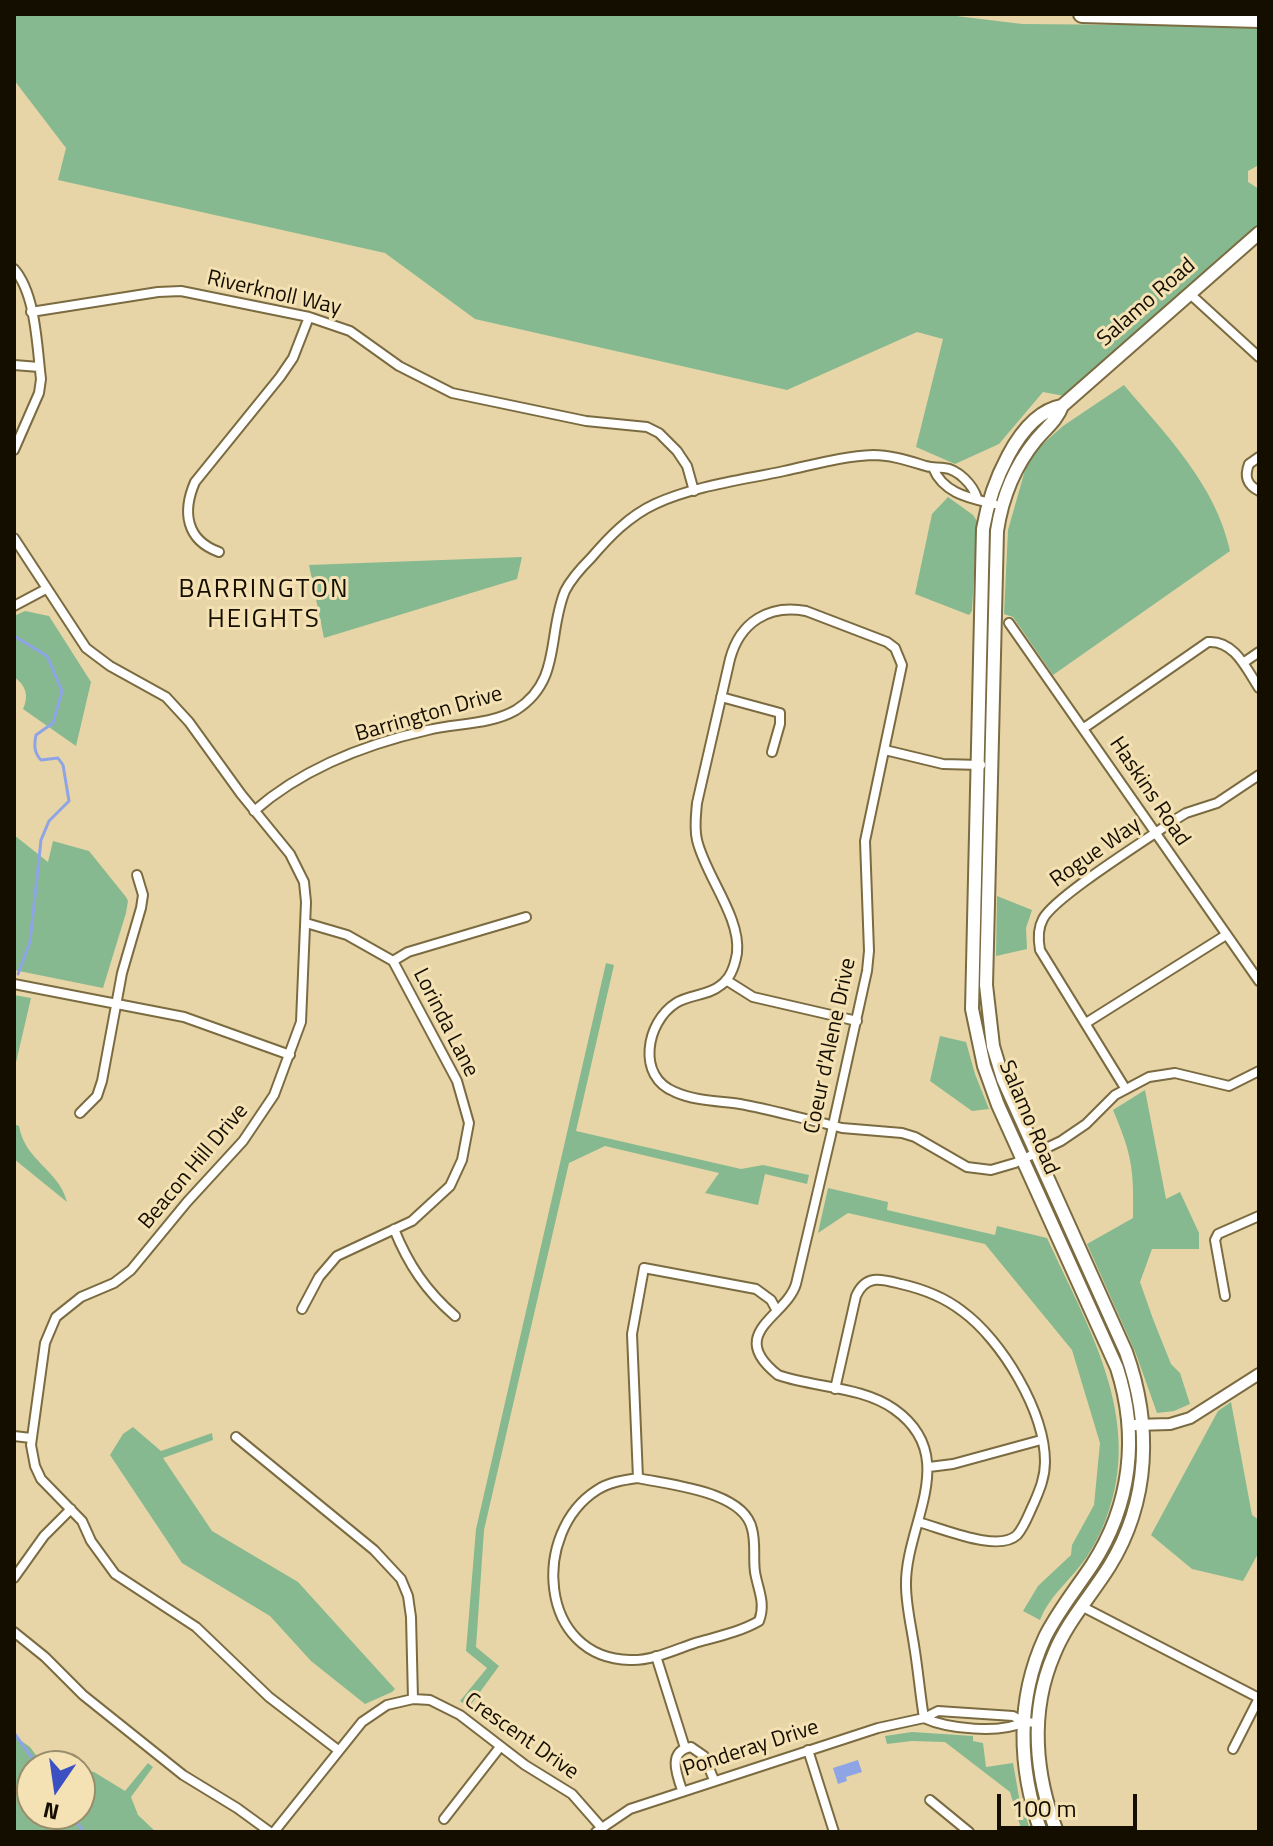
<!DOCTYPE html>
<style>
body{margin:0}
#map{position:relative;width:1273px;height:1846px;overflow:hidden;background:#e7d5a7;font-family:"Titillium Web",sans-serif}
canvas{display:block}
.frame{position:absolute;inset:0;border:16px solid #140e01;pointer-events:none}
.north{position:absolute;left:16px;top:1750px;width:80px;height:80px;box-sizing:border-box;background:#f4e2b4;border:2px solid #9a8d6c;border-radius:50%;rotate:193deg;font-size:22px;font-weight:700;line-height:32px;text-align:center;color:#140e01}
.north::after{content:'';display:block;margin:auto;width:28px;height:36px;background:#3a50c3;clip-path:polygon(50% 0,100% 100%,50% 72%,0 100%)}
.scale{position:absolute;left:997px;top:1794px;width:140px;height:36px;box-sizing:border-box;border:4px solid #140e01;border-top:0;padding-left:10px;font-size:24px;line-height:28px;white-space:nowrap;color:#140e01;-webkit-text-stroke:6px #f4e2b4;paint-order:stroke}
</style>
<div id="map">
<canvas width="1273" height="1846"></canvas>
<div class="frame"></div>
<div class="north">N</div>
<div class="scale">100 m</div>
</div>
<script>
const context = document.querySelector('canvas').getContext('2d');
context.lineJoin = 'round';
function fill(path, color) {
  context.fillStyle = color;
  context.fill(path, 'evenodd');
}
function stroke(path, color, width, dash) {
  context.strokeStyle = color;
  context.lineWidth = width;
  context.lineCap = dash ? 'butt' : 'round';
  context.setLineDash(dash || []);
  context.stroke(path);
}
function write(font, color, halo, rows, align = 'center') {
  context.font = font + ' "Titillium Web",sans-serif';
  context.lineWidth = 6;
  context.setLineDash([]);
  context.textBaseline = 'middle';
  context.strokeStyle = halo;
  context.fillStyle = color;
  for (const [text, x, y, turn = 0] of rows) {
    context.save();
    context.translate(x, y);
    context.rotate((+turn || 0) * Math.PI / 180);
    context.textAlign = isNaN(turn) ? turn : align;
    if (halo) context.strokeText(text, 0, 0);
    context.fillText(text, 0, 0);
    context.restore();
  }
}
const green = new Path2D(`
 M14,14H940L1022,24L1259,26V165L1248,171V182L1259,189V224L1064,396L1043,392L999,444L955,464L916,447L943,339L917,332L787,390L475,319L385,253L58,180L66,148L14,80Z
 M1124,385C1166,435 1216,485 1230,551L1053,675L1013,617L1004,614L1008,530L1029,456L1063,426Z
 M948,497L973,515L977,521L972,611L969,615L915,594L932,514Z
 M522,557L517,579L324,638L309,565Z
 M25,611L49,616L91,682L76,746L23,709C29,696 26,685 14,677V616Z
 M14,835L48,862L53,841L89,851L126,897L128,901L126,913L103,988L14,970Z
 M997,896L1032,910L1026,928L1027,949L996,956Z
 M606,963L614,965L576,1131L741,1169L763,1165L809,1175L807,1184L765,1174L758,1205L705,1193L719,1173L605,1146L569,1163L484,1530L476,1647L499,1666L469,1707L460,1701L487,1668L466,1651L476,1529Z
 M14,995L31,998L14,1071Z
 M940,1036L966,1042L975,1074L989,1109L972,1111L930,1081Z
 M1145,1090L1166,1199L1180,1192L1199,1233V1249H1152L1140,1282L1153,1319L1171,1364L1180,1373L1190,1404L1174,1411L1157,1413L1136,1354L1087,1244L1133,1218C1134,1169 1132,1155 1113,1110Z
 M14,1124L19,1126C25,1161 59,1170 67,1202L14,1159Z
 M828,1188L888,1202L887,1210L995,1235L997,1226L1047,1238C1090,1332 1148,1424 1102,1529C1096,1542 1089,1555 1080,1566C1066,1584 1049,1597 1040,1620L1023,1611L1038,1586L1071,1555L1072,1545L1094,1505L1100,1443L1072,1350L985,1244L848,1213L818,1233Z
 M1231,1402L1252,1515L1259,1520V1552L1243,1581L1192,1569L1151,1535L1218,1411Z
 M133,1427L161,1451L212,1433L213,1440L163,1458L212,1531L298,1582L395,1689L392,1692L365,1704L311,1661L270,1616L182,1563L110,1455L123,1434Z
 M912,1732L973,1736V1741L983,1743L986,1767L1013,1763L1019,1797L1031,1832H1022L1010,1792L945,1742L912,1741L887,1744L885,1736Z
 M14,1736L30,1747L44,1766H32V1814H80V1769L94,1772L125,1791L148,1763L153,1767L131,1797L138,1815L156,1832H14Z`);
const water = new Path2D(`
 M858,1760L862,1772L846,1777L847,1781L838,1784L833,1768Z`);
const stream = new Path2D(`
 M14,636L47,656L62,691L53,723L36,735C34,745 34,753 41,760L58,758L63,765L69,801L49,821L41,840L30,942L18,974
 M14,1733L38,1766
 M72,1814L83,1832`);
const minor = new Path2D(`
 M14,269C36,294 37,347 41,379L39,393L14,450
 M1189,293L1259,357
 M31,312L158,292L181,291L309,317L350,331L399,366L452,393L586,421L647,427L659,433L677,451L687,466L694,491
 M14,365L39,367
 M1259,457L1249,464C1244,477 1247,485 1259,491
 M933,468C944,494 970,498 994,504
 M14,538L86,648L110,666L166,697L189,722L241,794L290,854L304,882L306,902L301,1022L274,1095L243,1141L187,1202L131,1270L114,1283L81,1297L56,1317L45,1343L31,1445L35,1466L41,1479L82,1521L91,1541L115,1574L196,1627L269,1697L338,1750
 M219,552C186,540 182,512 195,482L280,377L293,358L309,317
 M14,606L46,589
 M1009,623L1259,981
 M1243,663L1259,652
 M721,697L780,713V724L772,752
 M1084,728L1208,642C1234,640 1246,668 1259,688
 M885,750L943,764L981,765
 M254,811C302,769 366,744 428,730C457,723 490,725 516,710C562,681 547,634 565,591C571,579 581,568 591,558C609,537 629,516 655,504C694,486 742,480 784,471C813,465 843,456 873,455C891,455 909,461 926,466C932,468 937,467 944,468C958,469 973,485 977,498
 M393,961L408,952L526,917
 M726,980L753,997L857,1021
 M14,984L184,1017L290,1055
 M1086,1023L1226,935
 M1125,1088L1040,950C1038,939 1038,928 1043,919C1054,897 1149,838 1173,821L1186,813L1217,803L1259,775
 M80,1113L97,1096L102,1081L122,973L141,908L143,895L137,875
 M394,1229C408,1264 426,1291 455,1316
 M1225,1296L1215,1240L1218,1234L1259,1216
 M302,1309L319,1277L337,1256L412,1221L450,1186L462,1160L469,1123L457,1081L393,961L347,935L306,923
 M835,1389L856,1296C866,1274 881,1279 901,1284C923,1289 944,1297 962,1311C1002,1340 1045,1412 1045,1462C1045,1477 1040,1489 1034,1503C1029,1513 1025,1526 1017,1535C998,1553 942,1528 918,1522
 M14,1436L31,1438
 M236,1437L374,1550L401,1579L408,1596L411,1617L413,1699
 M929,1467L953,1464L1041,1440
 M638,1478C670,1485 744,1491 752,1529C756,1543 753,1558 755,1572C758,1590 766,1603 759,1621C740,1632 716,1637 695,1643C674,1650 652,1661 630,1660C538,1658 531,1532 597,1490C609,1482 624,1480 638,1478Z
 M638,1478L632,1334L644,1268L756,1289L771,1300L777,1311
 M14,1578L44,1536L71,1509
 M1081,1606L1259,1698
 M14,1632L45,1657L83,1695L183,1775L237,1808L270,1832
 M656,1656L685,1748
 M924,1718C920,1694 918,1669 914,1645C911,1625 906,1605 906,1585C905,1524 962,1457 894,1409C861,1386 815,1388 778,1375C725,1333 786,1317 796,1284L831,1135L835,1116L867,971L869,951L865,841L902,665L895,648L887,642L806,611C769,604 740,622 730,659L697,803C696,815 694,828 697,840C705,875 741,917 737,953C735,965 731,978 721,985C708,996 690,994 676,1003C646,1022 636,1077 675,1092C695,1101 719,1101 740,1104C768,1109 796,1117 823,1123L842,1128L902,1133L915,1137L967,1167L991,1170L1015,1163L1061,1141L1086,1124L1115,1095L1149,1077L1175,1073L1229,1086L1259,1071
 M924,1718C948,1729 1000,1734 1024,1722
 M1233,1749L1259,1698
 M808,1750L834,1832
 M682,1790C676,1773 668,1751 691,1747L704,1756L714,1780
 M930,1800L969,1832
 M444,1819L500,1747
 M274,1832L362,1722L387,1705L413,1699L430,1700L460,1715L525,1765L572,1794L601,1827
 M596,1832L630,1809L878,1728L924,1718L938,1711L1013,1716L1024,1722L1038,1723`);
const tertiary = new Path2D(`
 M1135,1425L1170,1424L1190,1418L1259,1374`);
const secondary = new Path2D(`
 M1041,1832C1018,1768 1016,1700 1045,1637C1058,1611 1076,1589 1092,1565C1131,1505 1139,1436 1117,1368L998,1105L984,1066L972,1009L983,529C990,489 1017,414 1062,406
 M1057,1832C1035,1775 1029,1712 1054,1654C1067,1622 1090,1597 1109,1567C1150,1501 1152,1424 1126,1352L1003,1079L993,1046L986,985L997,531C1002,498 1014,467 1036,440C1046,428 1057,420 1062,406L1259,233`);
const motorway = new Path2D(`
 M1082,14L1259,19`);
const streetNames = [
 ["Riverknoll Way",274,294,13],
 ["Salamo Road",1147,303,-41],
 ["Barrington Drive",429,715,-16],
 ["Haskins Road",1149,792,56],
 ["Rogue Way",1096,853,-35],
 ["Lorinda Lane",445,1023,63],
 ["Coeur d'Alene Drive",831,1046,-78],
 ["Salamo Road",1028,1118,67],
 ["Beacon Hill Drive",194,1167,-50],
 ["Crescent Drive",521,1737,35],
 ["Ponderay Drive",751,1749,-18]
];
const quarterNames = [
 ["BARRINGTON",264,591],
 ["HEIGHTS",264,621]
];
fill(green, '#86b98f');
fill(water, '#8fa4e4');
stroke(stream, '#8fa4e4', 3);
stroke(minor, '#7b6b41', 12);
stroke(tertiary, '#7b6b41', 14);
stroke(secondary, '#7b6b41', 16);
stroke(motorway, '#7b6b41', 20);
stroke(minor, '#fff', 8);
stroke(tertiary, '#fff', 10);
stroke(secondary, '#fff', 12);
stroke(motorway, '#fff', 16);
write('22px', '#140e01', '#f4e2b4', streetNames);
context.letterSpacing = '2px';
write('26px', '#140e01', '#f4e2b4', quarterNames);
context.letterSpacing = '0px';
</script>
